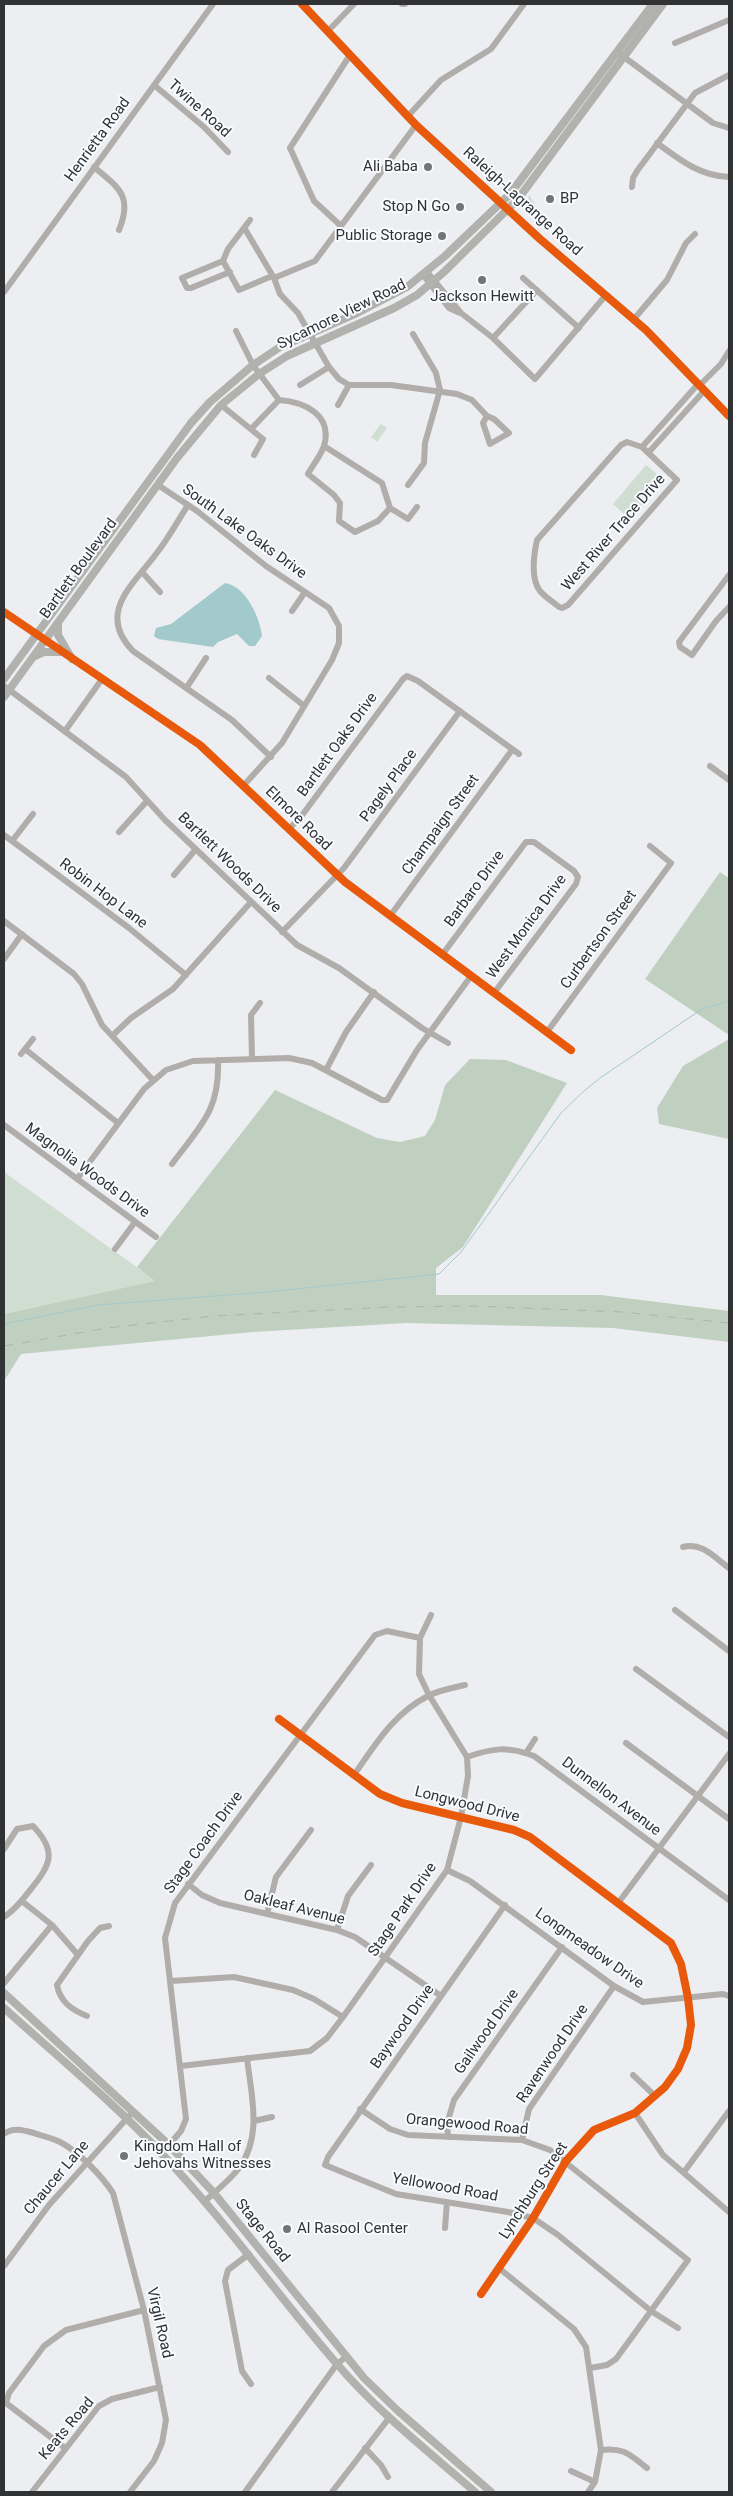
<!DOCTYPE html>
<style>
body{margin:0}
#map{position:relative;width:733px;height:2496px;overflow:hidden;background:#eceef1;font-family:Roboto,sans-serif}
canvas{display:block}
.frame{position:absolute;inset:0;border:5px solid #303233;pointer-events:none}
</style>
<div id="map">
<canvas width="733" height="2496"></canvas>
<div class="frame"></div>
</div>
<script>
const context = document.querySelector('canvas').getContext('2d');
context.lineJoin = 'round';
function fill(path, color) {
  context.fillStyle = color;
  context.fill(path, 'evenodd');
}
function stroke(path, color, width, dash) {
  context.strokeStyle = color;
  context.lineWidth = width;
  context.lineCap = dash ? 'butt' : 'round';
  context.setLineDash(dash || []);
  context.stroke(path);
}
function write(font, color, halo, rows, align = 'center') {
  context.font = font + ' Roboto,sans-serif';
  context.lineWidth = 4;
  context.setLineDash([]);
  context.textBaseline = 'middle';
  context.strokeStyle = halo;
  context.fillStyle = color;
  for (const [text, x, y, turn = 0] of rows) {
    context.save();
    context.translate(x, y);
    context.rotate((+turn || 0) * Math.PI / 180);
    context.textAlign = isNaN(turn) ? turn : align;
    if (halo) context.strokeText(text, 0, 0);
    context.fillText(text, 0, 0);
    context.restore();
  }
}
const green = new Path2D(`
 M529,195L535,205V217L526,206Z
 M381,424L387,428L377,442L371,437Z
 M646,465L664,480L630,519L613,504Z
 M4,1172L156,1281L4,1314Z`);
const forest = new Path2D(`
 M720,872L729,878V1035L645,979Z
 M729,1039V1139L659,1124L657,1108L683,1066Z
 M470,1059L506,1060L567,1083L463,1247L436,1268V1295H601L729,1311V1342L613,1328L406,1323L253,1332L21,1354L4,1381V1314L155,1281L137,1267L275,1090L377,1138L400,1142L425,1136L435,1120L445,1085Z`);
const water = new Path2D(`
 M225,583C246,586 260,618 262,636L255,646H249L237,634L218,642L213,647L158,639L154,636L156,628L171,624Z`);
const stream = new Path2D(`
 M4,1324L98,1305L267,1292L439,1274L461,1252L561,1113L584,1091L600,1078L702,1009L729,1001`);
const minor = new Path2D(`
 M402,4H405
 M328,31L354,4
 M675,43L729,20
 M620,54L713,123L729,128
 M154,85L204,127L228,152
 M408,116L441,80L491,49L524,4
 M657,143C680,160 700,176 729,177
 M94,167C119,188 133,196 119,230
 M632,187L633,178L637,171L695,93L729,75
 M340,225L314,201L290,148L350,55
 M245,229L274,278L280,294L298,313L329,367L339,379L349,385H391L457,394L472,400L487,416L483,423L490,444L509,433L494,419L487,416
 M223,261L239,290L272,276
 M230,272L191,288H187L182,278L223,261L228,249L250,220
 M427,272L461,313L493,338L535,379L606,295
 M423,275L449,308L460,313
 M274,278L315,261L416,125
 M523,278L579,328
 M4,292L213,4
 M634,319L667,280L686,243L695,234
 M236,331L253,365L279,400C305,402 333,415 324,446C321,455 313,465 308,474L334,495L340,503L339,521L355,532L378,521L390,508
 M493,338L537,290
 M300,385L329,367
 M700,385L721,364L729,351
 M221,405L263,439L254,455
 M338,405L349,385
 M251,429L279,400
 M627,442L642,447L677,480L568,605L562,608L559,607C553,602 545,597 540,591C530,578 534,554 537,540L621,445Z
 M324,446L382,483L390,508
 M642,447L699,383
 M649,452L705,390
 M158,485L197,511L266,566L329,608L339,626V643L332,660L282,743L244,785
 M408,485L424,463L425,443L440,390L436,373L413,334
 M188,505C177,522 168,539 156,554C133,585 96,613 133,651L232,720L271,757
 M390,508L408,519L417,507
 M142,572L160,592
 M729,575L679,642L680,647L692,655L716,621L729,607
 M292,611L305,592
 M4,612L200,745L345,882L571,1050
 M269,678L303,705
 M4,686L126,777L165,820L297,945L339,968L422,1028L448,1043
 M187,687L206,658
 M65,731L102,679
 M710,766L729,780
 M289,829L303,814L403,679L407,676L418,681L519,754
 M119,832L147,801
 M4,835L129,928L186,975
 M12,841L33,814
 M174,875L196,849
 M390,916L512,750
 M4,921L74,974L82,984L102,1025L152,1079
 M282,932L344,868L460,711
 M442,955L526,842H534L574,871L578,877L576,884L494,993
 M4,959L22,934
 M547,1032L671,863L650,846
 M112,1036L131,1018L173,989L251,902
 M25,1049L118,1123
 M21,1054L33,1039
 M252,1059L251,1015L260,1003
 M326,1070L346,1032L374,992
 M4,1125L156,1237
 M172,1164C200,1126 220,1111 218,1060
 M77,1179L144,1089L166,1070L193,1061L289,1058L312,1063L382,1100H387L417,1050L471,976
 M115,1249L135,1222
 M683,1547C702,1542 714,1557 729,1568
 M675,1610L729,1651
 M636,1669L729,1737
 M279,1719L380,1794L402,1803L514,1830L530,1837L671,1943L681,1964L688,1998L691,2025L687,2048L678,2069L665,2087L635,2113L594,2130L566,2161L533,2218L481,2294
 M626,1743L729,1819
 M526,1753L535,1739
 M467,1757C493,1748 507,1746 534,1756L729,1900
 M354,1775C375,1745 394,1713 428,1696C439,1690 453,1688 465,1685
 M4,1849L17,1829L33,1826C58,1852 50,1865 31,1889C21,1901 17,1908 4,1917
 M447,1870L470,1881L614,1986L643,2002L723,1994L729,1996
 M188,1884L202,1895L220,1903L337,1930L355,1937L441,1996
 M23,1902L52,1925L78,1955
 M619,1902L729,1754
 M505,1905L328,2157L325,2165L396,2194L508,2212L533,2218L558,2235L651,2311L678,2328
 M267,1914L276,1877L311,1830
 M337,1930L348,1896L371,1865
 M171,1981L234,1977L293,1990L314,1999L343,2017
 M4,1983L52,1925
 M87,2016C72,2010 60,2002 57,1985L88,1941L100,1928L109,1926
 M181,2066L310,2051L327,2038L343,2017L447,1870L461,1817L468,1776L467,1757L429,1695L419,1674L420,1638L431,1615
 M633,2075L654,2095
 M360,2109L390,2129L408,2135L522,2140L550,2150L688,2260L616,2359L607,2365L590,2368
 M635,2113L663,2155L729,2212
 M254,2121L272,2117
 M4,2134C13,2127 23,2130 34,2133C42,2136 52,2138 60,2142C78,2151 102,2176 113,2193L144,2310L166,2420L162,2443L154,2461L130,2492
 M448,2137L447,2124L454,2100L562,1947
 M522,2140L529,2109L614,1986
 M169,2145L181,2131L186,2119L165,1938L175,1903L375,1635L387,1631L420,1638
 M684,2172L729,2111
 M205,2201C216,2191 230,2180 239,2168C263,2136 251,2094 247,2058
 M445,2228L447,2202
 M249,2254L228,2270L225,2281L242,2371L251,2384
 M4,2266L49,2205L130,2115
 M500,2269L574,2329L586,2347L601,2450L595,2482L588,2492
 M65,2448L6,2403L9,2393L44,2346L66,2330L144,2310
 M365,2448L381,2465L388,2477
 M601,2450C624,2447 630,2455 647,2468
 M571,2471L595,2482
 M32,2492L99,2406L112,2399L160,2387
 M245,2492L337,2364L346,2357
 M332,2492L389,2418`);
const major = new Path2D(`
 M302,4L416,125L540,239L646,330L729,416
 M58,624V635L72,659
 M35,656L44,652H62
 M4,679L191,423L210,402L253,365L280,347L357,313L407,287L445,256L510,194L653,4
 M4,697L177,458L221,405L259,374L287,356L394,308L417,295L444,272L518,199L663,4
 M4,1993L169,2145L214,2193L364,2378L397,2410L491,2492
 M4,2008C57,2056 113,2102 162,2154C225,2220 277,2295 337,2364C378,2412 428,2451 475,2492`);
const rail = new Path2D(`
 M4,1346L107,1328L214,1316L389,1307L472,1306L623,1312L729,1323`);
const cycleway = new Path2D(`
 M302,4L416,125L540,239L646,330L729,416
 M4,612L200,745L345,882L571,1050
 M279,1719L380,1794L402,1803L514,1830L530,1837L671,1943L681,1964L688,1998L691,2025L687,2048L678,2069L665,2087L635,2113L594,2130L566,2161L533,2218L481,2294`);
const markers = [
 [428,167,5,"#727476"],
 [550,199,5,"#727476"],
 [460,207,5,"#727476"],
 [442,236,5,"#727476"],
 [482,280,5,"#727476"],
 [124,2156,5,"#727476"],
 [287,2229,5,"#727476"]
];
const streetNames = [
 ["Twine Road",199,109,42],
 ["Henrietta Road",98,140,-54],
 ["Raleigh-Lagrange Road",522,202,42],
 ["Sycamore View Road",342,315,-26],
 ["South Lake Oaks Drive",244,532,36],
 ["West River Trace Drive",614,533,-49],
 ["Bartlett Boulevard",79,569,-54],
 ["Bartlett Oaks Drive",338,745,-54],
 ["Pagely Place",389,786,-54],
 ["Elmore Road",298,819,44],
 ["Champaign Street",441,825,-54],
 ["Bartlett Woods Drive",229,863,44],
 ["Barbaro Drive",475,889,-54],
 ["Robin Hop Lane",103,894,37],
 ["West Monica Drive",527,927,-54],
 ["Curbertson Street",599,940,-54],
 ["Magnolia Woods Drive",87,1171,36],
 ["Dunnellon Avenue",611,1797,37],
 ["Longwood Drive",467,1805,14],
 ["Stage Coach Drive",204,1843,-54],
 ["Oakleaf Avenue",294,1908,14],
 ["Stage Park Drive",403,1910,-56],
 ["Longmeadow Drive",589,1949,35],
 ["Baywood Drive",403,2027,-55],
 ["Gailwood Drive",487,2032,-55],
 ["Ravenwood Drive",553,2054,-56],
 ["Orangewood Road",467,2125,5],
 ["Chaucer Lane",57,2178,-50],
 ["Yellowood Road",445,2188,10],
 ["Lynchburg Street",534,2191,-57],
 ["Stage Road",262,2231,51],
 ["Virgil Road",159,2323,77],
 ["Keats Road",67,2429,-50]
];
const poiNames = [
 ["Ali Baba",418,167],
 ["BP",560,199,"left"],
 ["Stop N Go",450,207],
 ["Public Storage",432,236],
 ["Jackson Hewitt",482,297,"center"],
 ["Kingdom Hall of",134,2147,"left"],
 ["Jehovahs Witnesses",134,2164,"left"],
 ["Al Rasool Center",297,2229,"left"]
];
fill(green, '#d0ded2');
fill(forest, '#bfd0c0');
fill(water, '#a2c9cc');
stroke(stream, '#a2c9cc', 1);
stroke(minor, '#b0adaa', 6);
stroke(major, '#b1b1ae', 8);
stroke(rail, '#b0b1b0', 1, [9, 9]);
stroke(cycleway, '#e8590c', 8);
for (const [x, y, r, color] of markers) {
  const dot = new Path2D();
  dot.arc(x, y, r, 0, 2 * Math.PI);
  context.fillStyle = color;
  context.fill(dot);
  stroke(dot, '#f8fbff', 2);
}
write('15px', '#303233', '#f8fbff', streetNames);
write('15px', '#303233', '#f8fbff', poiNames, 'right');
</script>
